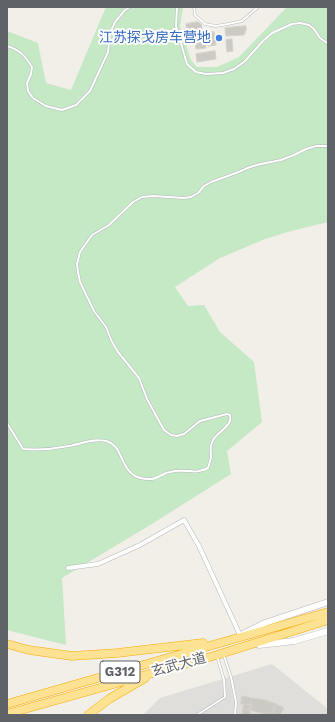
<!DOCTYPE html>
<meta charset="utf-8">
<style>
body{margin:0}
#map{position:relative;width:335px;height:722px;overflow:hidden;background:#f1efe8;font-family:"Work Sans",sans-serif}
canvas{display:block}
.frame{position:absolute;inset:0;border:8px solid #5f6368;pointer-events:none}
</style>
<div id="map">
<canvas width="335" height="722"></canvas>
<div class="frame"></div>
</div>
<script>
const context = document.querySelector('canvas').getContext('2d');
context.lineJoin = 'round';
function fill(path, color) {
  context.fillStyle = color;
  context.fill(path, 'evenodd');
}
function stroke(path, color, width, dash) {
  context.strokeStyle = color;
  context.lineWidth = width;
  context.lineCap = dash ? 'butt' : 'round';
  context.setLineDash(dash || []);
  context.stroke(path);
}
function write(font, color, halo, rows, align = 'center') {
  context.font = font + ' "Work Sans","Noto Sans SC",sans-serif';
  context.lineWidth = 4;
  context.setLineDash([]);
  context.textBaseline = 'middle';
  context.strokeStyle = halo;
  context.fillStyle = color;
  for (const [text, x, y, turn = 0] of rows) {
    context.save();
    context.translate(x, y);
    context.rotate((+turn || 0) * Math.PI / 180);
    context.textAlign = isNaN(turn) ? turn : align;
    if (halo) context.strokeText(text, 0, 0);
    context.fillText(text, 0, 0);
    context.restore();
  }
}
const industrial = new Path2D(`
 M272,664L328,709V715H143L160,698Z`);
const green = new Path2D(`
 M106,7H183L180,26L191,60L197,67H217L239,57L287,7H328V222L291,231L265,239L220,258L175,287L188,306L204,305L220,332L254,362L262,422L227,451L231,474L155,522L62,578L66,645L7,630V31L38,43L46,83L71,90Z`);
const building = new Path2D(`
 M198,22L201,24L202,28L192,29L191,23Z
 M191,23L192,29L202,28V32L187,34L186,24Z
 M246,26V31H245V34H243L244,35L226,36L225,28Z
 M186,29L187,34H183V30Z
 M214,32L216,45L208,46L206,33Z
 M204,33L206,48L196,49L194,34Z
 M232,39L233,51L227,52L226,40Z
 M215,51L216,59L197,62L196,54Z
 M242,696L252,698L251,705L241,704Z
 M252,698L265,700L276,704L272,715H268L250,710Z
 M244,704L251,705L250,710L243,709Z
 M276,704L284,708L280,715H272Z
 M243,709L250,710V715H242Z`);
const lane = new Path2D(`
 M177,7L176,26L187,64L196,72L206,74L223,73L234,69L244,62L263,41L272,33L292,24L300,23L309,25L314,29L320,38L327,43H328
 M194,7L195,15L205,24L216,26L228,24L242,21L258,7
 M7,46C20,50 25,56 32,67L31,74L27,83L28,91L33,98L46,106L62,110L76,105L90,91L108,52L110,33L115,22L125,10L130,7
 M7,423L23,449C38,450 54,449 69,446C81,444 94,438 106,441C127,446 117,481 152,479C157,478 162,475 166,473C169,472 172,472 175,471C188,469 195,475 208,468C209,465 210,461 211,458C211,451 209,447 213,440C218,431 233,426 230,415L227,414L200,421L184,434L177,436L171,435L164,430L147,399L139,378L118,352L112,342L106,327L94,311L80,282L78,272L77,264L80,252L92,235L109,225L133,202L142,197L153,196L184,198L191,197L198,193L204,186L211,182L236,173L250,167L261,164L281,160L294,155L306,149L316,146H328
 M224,656L231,677L236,702L235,715
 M197,715L225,697L224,680L217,656`);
const street = new Path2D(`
 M68,568L98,564L140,545L184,520L199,546L240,635`);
const secondary = new Path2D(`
 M243,634L265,623L328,602
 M259,645L294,641L328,631`);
const highway = new Path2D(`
 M7,644L29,650L72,656L117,653L203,643
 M7,704L328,612
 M7,714L217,655L328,620
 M88,715L109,699L145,678`);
const markers = [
 [219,38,4,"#3f7fe0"]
];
const shields = [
 [120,672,40]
];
const shieldNames = [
 ["G312",120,672]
];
const shopNames = [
 ["江苏探戈房车营地",211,38]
];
const streetNames = [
 ["玄武大道",179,665,-15]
];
fill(industrial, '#e0deda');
fill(green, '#c5e8c5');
fill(building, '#cccac5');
stroke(building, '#d6d1c6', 1);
stroke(lane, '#b5b8bc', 3);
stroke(street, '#b5b8bc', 5);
stroke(secondary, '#b6babf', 7);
stroke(highway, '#f9ab00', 9);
stroke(lane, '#fff', 2);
stroke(street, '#fff', 4);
stroke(secondary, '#fff', 6);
stroke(highway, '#fde293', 8);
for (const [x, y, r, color] of markers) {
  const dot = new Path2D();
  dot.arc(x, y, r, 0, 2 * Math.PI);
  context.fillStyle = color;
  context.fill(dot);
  stroke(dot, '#fff', 1.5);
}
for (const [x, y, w] of shields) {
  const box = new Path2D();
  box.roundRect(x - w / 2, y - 11, w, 22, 3);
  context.fillStyle = '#fff';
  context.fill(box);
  stroke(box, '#5f6368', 1);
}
write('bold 13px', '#5f6368', null, shieldNames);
write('14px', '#366cbe', '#fff', shopNames, 'right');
write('14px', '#5f6368', '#fff', streetNames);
</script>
